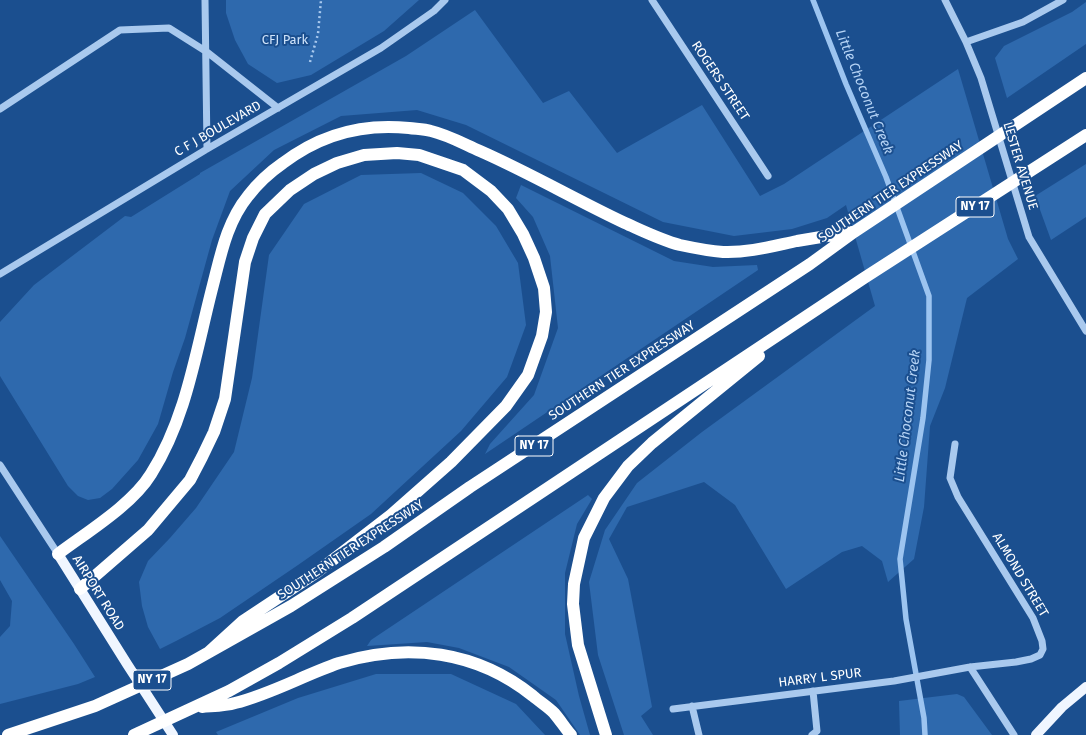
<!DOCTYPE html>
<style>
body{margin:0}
canvas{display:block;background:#1b4f8f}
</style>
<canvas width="1086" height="735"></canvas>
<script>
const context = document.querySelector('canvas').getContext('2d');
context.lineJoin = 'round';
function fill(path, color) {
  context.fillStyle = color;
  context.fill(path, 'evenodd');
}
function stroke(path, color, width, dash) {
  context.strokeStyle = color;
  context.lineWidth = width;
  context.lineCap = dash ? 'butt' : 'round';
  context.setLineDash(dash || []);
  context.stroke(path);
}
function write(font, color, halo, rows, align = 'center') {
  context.font = font + ' "Fira Sans",sans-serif';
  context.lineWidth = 4;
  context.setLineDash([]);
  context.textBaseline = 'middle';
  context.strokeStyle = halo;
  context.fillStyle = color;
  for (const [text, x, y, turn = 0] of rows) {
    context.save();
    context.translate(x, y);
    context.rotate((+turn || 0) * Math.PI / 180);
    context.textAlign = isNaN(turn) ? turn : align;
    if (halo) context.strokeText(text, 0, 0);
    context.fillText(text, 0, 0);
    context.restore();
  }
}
const green = new Path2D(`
 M226,0H419L384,31L311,75L277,83L248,64L235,40L226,13Z
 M1086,2V44L1007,98L995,58L1004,46L1072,12Z
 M475,10L543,103L569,91L617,153L702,105L760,196L784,184L958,69L1008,239L1018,259L967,298L945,388L930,426L924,507L914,559L888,582L882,561L862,546L842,552L786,589L735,505L704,482L627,507L609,539L628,579L652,707L641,716L653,735H624L598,655L589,582L605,530L637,483L702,432L875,306L846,205L827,218L792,229L734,236L663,222L466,125L417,110L341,116L274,150L230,191L212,240L185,338L173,372L158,424L138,460L112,489L100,498L88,500L78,496L68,486L0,376V322L34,285L125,216L131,217L200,174V173L406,56Z
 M1086,164V217L1051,240L1035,196Z
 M421,173L463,193L496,226L518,263L526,325L507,377L461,431L371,514L298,565L220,618L176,641L160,649L148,627L142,606L139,582L148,561L170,538L196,508L234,452L252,378L269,255L304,204L361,175Z
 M521,185L674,261L713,267L757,265L758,270L485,454L490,444L534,395L558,328L550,256L533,217L516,198Z
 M588,495L592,499L577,524L565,573V634L579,696L590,735H580L556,700L509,667L459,648L427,642L367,646L371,640Z
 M0,536L74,644L95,677L78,684L0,704V637L10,626L12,601L0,580Z
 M376,674H451L516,704L545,735H218L216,732L298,698Z
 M957,694L964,697L992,735H900L899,701Z`);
const stream = new Path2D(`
 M813,0L846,84L886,177L929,296V360L923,418L900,559L906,619L924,718L925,735`);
const path = new Path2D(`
 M310,62L318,34L321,0`);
const minor = new Path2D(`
 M205,0L207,149
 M652,0L768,176
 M945,0L966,42L981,78L1029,237L1086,331
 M966,42L1023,22L1063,0
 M0,109L120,30L169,28L207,52L278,108
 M0,274L207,149L381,48L434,11L445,0
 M0,465L58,554
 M970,667L1014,735
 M692,706L699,735
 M673,709L894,681L970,667L1016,662L1031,659L1040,655L1043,649L1042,641L1033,618L958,497L950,478L955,444
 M812,735L817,731L813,691`);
const major = new Path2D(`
 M58,554L127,664L173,735
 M1036,735L1062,707L1086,687`);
const highway = new Path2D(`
 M58,554C87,532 132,505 151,474C187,417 196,350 213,285C221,254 227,222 248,196C258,183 270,172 283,163C321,134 362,123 409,128C416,129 424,129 431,131C448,135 464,144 480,151C530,173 576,200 625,223C643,231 661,240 680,245C694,248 709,251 723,252C748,253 773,246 797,241C815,238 833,235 851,232
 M80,589L148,530L190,480L202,457L214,432L225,399L245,262L253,238L265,214L290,190L314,174L337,163L364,155L397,153L419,155L463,170L491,191L508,209L523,234L534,258L544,288L546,312L542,336L528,375L506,406L451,462L391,515L317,572L243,621L209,652
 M202,707C213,706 225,706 235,703C271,694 304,675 339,663C408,642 477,651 533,696C540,702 548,707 554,713C560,720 565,728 571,735
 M8,735L95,706L188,664L291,606L384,547L470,487L810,264L854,232L1086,78
 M134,735L229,691L279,663L352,618L864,278L1086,135
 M606,735L578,645L573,604L574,584L584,538L604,498L628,466L652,443L759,356`);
const shields = [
 [975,207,38],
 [534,446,38],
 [152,680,38]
];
const shieldNames = [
 ["NY 17",975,207],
 ["NY 17",534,446],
 ["NY 17",152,680]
];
const parkNames = [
 ["CFJ Park",285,40]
];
const streetNames = [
 ["ROGERS STREET",720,81,56],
 ["C F J BOULEVARD",218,129,-30],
 ["LESTER AVENUE",1020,166,73],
 ["SOUTHERN TIER EXPRESSWAY",891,192,-34],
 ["SOUTHERN TIER EXPRESSWAY",622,371,-33],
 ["SOUTHERN TIER EXPRESSWAY",351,550,-33],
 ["ALMOND STREET",1020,575,59],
 ["AIRPORT ROAD",98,593,58],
 ["HARRY L SPUR",820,678,-7]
];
const waterNames = [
 ["Little Choconut Creek",864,92,68],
 ["Little Choconut Creek",908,416,-83]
];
fill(green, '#2e69ad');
stroke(stream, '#9cc4f0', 5.5);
stroke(path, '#a9c9ee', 2.5, [2, 3]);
stroke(minor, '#a9c9ee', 7);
stroke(major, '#f0f6ff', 10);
stroke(highway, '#fff', 12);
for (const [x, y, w] of shields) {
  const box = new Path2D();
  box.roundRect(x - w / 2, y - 10, w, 20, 3);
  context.fillStyle = '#1b4f8f';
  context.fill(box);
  stroke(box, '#fff', 1);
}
write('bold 12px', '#fff', null, shieldNames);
write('13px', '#cfe3fa', '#1b4f8f', parkNames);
write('13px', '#fff', '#1b4f8f', streetNames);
write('italic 14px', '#b5d3f5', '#1b4f8f', waterNames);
</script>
